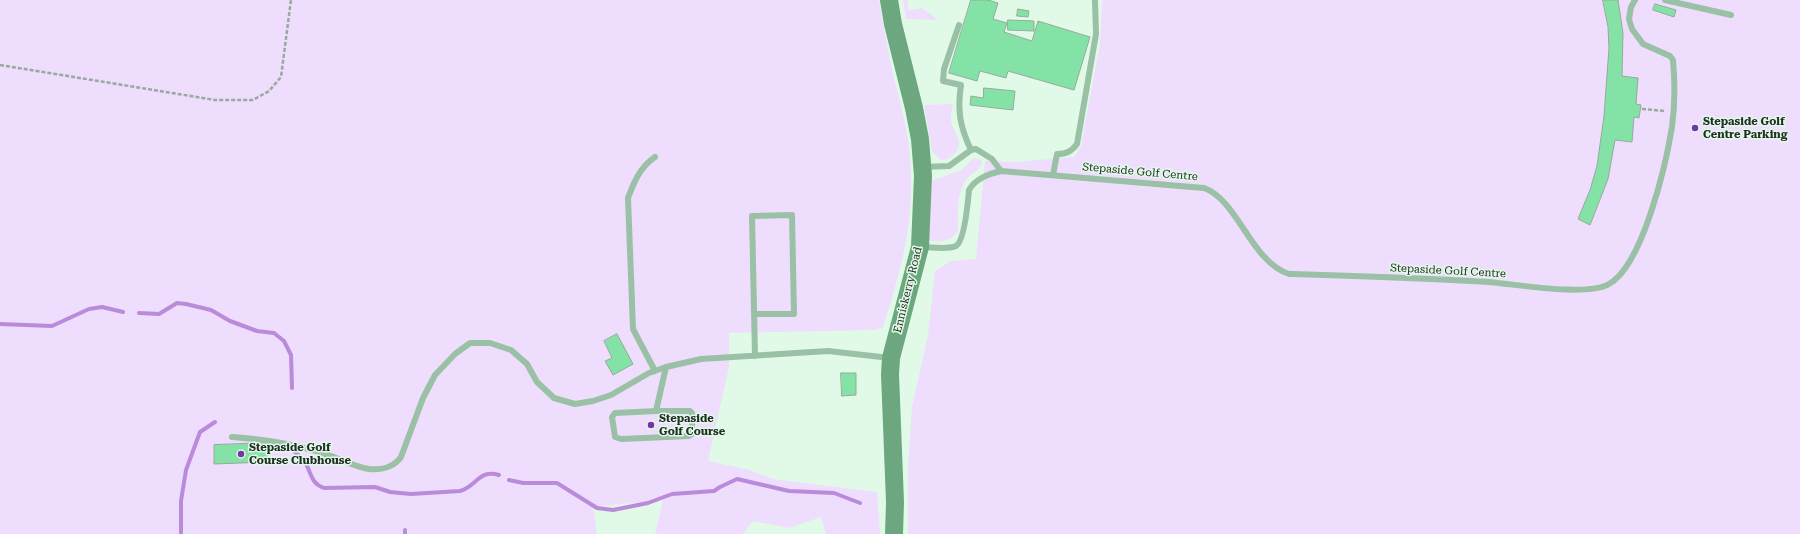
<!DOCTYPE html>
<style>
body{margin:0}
canvas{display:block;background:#e1fae8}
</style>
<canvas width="1800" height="534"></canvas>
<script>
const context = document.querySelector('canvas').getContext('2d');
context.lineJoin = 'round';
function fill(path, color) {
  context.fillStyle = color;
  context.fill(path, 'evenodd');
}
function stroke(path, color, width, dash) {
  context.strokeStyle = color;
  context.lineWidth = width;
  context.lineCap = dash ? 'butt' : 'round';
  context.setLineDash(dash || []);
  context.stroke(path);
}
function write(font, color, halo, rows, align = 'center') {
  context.font = font + ' "Roboto Serif",serif';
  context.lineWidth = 3;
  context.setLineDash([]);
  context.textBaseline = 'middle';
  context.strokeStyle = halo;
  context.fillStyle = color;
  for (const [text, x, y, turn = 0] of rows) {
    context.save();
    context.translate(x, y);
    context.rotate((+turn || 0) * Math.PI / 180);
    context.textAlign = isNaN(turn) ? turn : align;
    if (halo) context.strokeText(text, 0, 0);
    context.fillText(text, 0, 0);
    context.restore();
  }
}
const green = new Path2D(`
 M0,0H879C883,25 888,50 893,74C900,102 908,129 910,157C916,215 901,272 883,327L875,330L729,333V367L708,461L750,470L773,479L877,492L880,534H826L821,517L789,528L753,521L743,534H655L663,500L593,507L597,534H0Z
 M903,0H908V10L922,8L938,20L906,19Z
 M1102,0H1800V534H908V468L912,407L928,335L935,271L951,261L976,259L985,161L1016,162L1074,157L1081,146L1100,43Z
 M953,104C952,108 951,114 951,119C951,133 969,141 952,156C949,159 946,160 941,160L932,151L924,105Z
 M974,158L981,160L982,164C977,173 972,172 967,179C956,193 958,214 958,231C952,241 939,243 928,240L931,181L961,170Z`);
const stream = new Path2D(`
 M139,313L159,314L177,303L186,304L211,310L230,321L257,331L274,333L284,341L291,355L292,388
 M0,324L52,326L89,309L102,307L123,312
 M295,452C298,455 303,459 306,464C312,475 311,483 324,488L375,487L390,492L411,494L460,491C477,486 479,469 499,475
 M509,480L523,483H557L597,508L613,510L648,503L672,494L714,491L720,487L737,479L789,491L834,493L860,503
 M181,534V501L186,470L200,432L215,422
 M405,534V530`);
const building = new Path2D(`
 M971,0H988L998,3L993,19L1007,23L1004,32L1032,41L1038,21L1090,37L1074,90L1008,71L1006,78L980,71L977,81L949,73Z
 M1603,0H1618L1623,33L1622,76L1638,78L1636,104L1641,105L1639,118L1634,117L1632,142L1615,140L1608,179L1590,225L1578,219L1590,190L1597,166L1604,116L1609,48L1608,27Z
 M1655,4L1676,10L1674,17L1653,10Z
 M1018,9L1029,11L1028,17L1017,16Z
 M1008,20L1034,21V31L1008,30Z
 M984,88L1015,91L1013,110L970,105L971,96L983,98Z
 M617,334L633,364L613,375L605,361L612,358L604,341Z
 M841,373H856V395L842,396Z
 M267,443V462L214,464V445Z`);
const path = new Path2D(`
 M0,65L215,100H253L269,91L281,77L291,0
 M1642,109L1665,111`);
const service = new Path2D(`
 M1665,0L1731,15
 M959,25L944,69L943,81L961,85C957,110 960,127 971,150
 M923,167L949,166L971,150L976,149L992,159L1001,171
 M1053,175L1057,154C1066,154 1071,152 1077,144L1096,34L1095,0
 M922,247C931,247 947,250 956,246C965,240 968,201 969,190C976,178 989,174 1001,171L1204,188C1238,200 1251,262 1289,274C1355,276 1422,278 1488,282C1516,284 1587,297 1609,284C1643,265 1666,164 1672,127C1675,105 1675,82 1673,60L1670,56L1643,44L1632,29L1629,19L1631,7L1635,0
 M754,314H794L792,215L752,216L755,356
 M655,371L633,329L628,198C634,182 640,167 655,157
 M656,411H690L692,413V434L689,436L621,439L615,437L612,417L615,413Z
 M656,411L666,367
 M232,437C262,439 290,443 319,452C334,456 354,467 369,469C382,470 393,468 401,457L423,398L435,375L455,354L470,343H490L511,350L527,364L537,382L554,398L575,404L593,401L611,395L649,373L666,367L701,359L828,351L890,358`);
const secondary = new Path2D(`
 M889,0L893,24L914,108L920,139L923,176L920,247L891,358L890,374L895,502L894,534`);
const markers = [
 [1695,128,4,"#7a32a5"],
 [651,425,4,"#7a32a5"],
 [241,454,4,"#7a32a5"]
];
const poiNames = [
 ["Stepaside Golf",1703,122],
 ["Centre Parking",1703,135],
 ["Stepaside",659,419],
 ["Golf Course",659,432],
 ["Stepaside Golf",249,448],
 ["Course Clubhouse",249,461]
];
const streetNames = [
 ["Stepaside Golf Centre",1140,172,5],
 ["Stepaside Golf Centre",1448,271,3],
 ["Enniskerry Road",908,290,-76]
];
fill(green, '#efddfd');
stroke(stream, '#b98bda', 4);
fill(building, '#85e2a6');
stroke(building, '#94ab9b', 1);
stroke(path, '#97aa9c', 2.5, [4, 2]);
stroke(service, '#9ac0a6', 6);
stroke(secondary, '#6ca780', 18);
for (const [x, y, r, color] of markers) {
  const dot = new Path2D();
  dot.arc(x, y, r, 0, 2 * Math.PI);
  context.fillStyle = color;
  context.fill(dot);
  stroke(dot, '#e1fae8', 1.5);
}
write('bold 11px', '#242e27', '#e1fae8', poiNames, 'left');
write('11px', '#242e27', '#e1fae8', streetNames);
</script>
